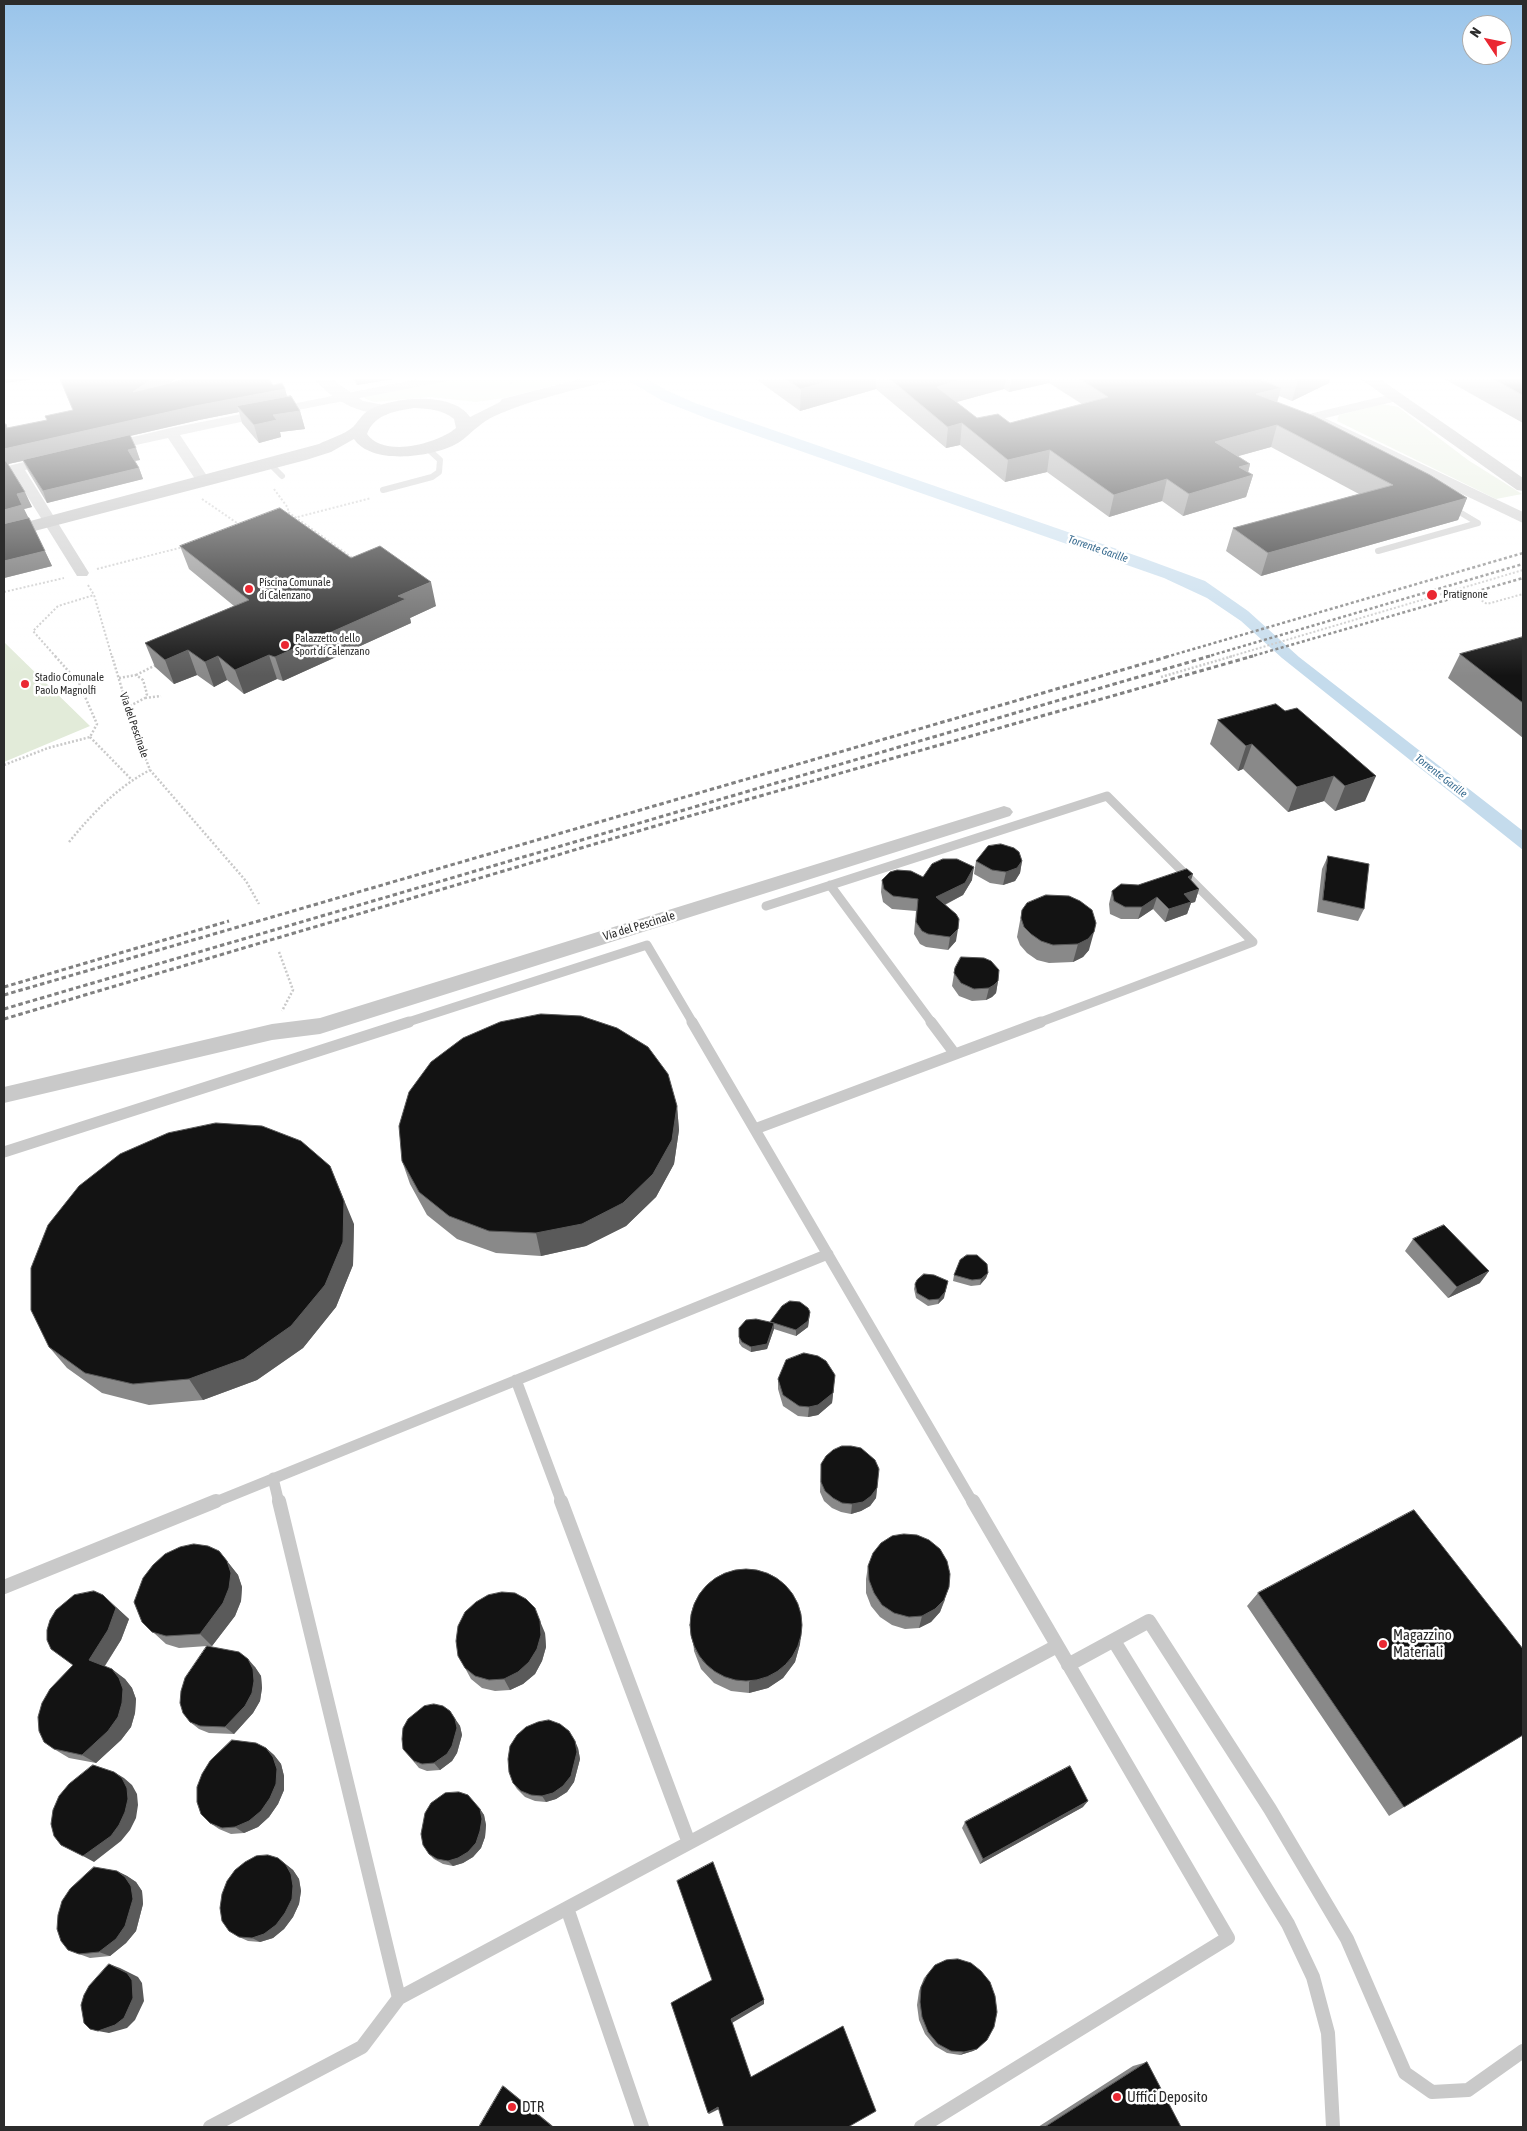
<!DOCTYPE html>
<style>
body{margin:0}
#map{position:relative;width:1527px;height:2131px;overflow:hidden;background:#fff;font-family:"Asap Condensed",sans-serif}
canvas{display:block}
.frame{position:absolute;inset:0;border:5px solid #2c2c2c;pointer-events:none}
.north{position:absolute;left:1462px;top:15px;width:50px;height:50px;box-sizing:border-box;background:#fff;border:1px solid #ababab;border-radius:50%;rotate:304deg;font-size:14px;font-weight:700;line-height:20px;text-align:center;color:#2c2c2c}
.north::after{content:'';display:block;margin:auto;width:18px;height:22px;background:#ea2832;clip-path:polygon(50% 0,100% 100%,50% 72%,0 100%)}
</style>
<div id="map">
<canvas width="1527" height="2131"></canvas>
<div class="frame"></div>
<div class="north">N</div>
</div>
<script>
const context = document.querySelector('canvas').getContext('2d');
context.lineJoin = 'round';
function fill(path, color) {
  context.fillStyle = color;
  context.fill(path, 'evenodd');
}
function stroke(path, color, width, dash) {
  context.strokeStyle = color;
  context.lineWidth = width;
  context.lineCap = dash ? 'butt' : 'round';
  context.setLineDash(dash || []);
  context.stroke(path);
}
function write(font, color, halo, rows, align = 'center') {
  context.font = font + ' "Asap Condensed",sans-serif';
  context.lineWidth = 5;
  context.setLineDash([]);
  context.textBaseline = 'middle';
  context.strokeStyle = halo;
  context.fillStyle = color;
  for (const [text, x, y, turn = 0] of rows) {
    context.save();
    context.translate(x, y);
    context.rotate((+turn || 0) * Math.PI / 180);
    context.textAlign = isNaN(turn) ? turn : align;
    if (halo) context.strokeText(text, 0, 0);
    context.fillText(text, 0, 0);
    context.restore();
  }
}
const green = new Path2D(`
 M432,377H587L504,398L476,402L430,397L374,402L366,399L357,392Z
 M1383,404L1398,407L1468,460L1522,494L1496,499L1337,421L1339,415Z
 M4,642L90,726L4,762Z`);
const water = new Path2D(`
 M622,377H643L668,391L695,403L1140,557L1205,581L1248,611L1299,657L1523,831V850L1282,658L1241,621L1207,598L1164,578L706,418L663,401Z`);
const pathFar1 = new Path2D(`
 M504,377L513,385
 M274,489L288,508V512L354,559
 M202,499L240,525
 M290,519L371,498
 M97,569L183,547
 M88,585L94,595L112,657
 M4,592L64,578
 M1475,596L1487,604L1523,594
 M56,657L33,631L58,606L94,595
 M1229,657L1523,570`);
const path = new Path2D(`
 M112,656L133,726L150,770L246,881L259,904
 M136,675L158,664
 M1161,677L1233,656
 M119,678L136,675L143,680L147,694L145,698L128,707
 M145,698L161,696
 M90,737L131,779
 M4,765L48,748L90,737L97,724L79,683L55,656
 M69,842C93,813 116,788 150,770
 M279,952L293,990L282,1011`);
const serviceFar3 = new Path2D(`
 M271,465L282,476
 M383,490L432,477L439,472L440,460L428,449
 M1378,551L1478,523L1451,507`);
const serviceFar2 = new Path2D(`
 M830,885L932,1023
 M766,906L1107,796L1253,942L1038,1023
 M405,1023L647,945L693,1023`);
const serviceFar1 = new Path2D(`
 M692,1022L973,1503
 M931,1022L955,1054
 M755,1129L1041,1022
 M4,1152L409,1022
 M516,1380L562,1503
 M273,1478L279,1503
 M213,1503L828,1254`);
const service = new Path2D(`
 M279,1501L399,1998L1057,1646
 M561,1501L689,1843
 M4,1587L216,1501
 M1114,1641L1288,1924L1313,1977L1328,2033L1333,2127
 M1068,1665L1149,1621L1270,1809L1347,1939L1405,2073L1432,2092L1468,2090L1523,2051
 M567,1908L642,2127
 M210,2127L362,2047L399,1998
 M921,2127L1228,1938L973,1501`);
const minor = new Path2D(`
 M428,377H454L448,381L292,411L180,435L211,482L204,486L199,485L168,438L104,452L98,448L99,445L171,428Z
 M1397,393L1401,394L1403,397L1401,400L1313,421L1307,417L1309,414Z
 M52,455L57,456L59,459L57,462L25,470L89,573L87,576H77L13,473L4,475V467Z
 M1004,806L1010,808L1013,812L1010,816L320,1034L272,1040L4,1103V1087L272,1024L320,1018Z`);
const tertiary = new Path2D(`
 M313,377H329L363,401L390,406L393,409L390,412C365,419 328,398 313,377Z
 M1314,413L1523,512V523L1309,421L1306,418L1309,415Z`);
const secondary = new Path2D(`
 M588,377H615L613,380C578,389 543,397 509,410C499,414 488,418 479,426C472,431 466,438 458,443C434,457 372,466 354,439L331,452L306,460L4,539V528L319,444C329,439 345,434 353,427C359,421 361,415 369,410C393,397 452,391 470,417L500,402L502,399ZM414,408C429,409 442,409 454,419L456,428C437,444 384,458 367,434C374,414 396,411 414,408Z
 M1358,377H1377L1523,478V491L1517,490Z`);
const railFar1 = new Path2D(`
 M1166,657L1523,553
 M1206,657L1523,564
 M1249,657L1523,578`);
const rail = new Path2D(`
 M4,987L229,921
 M4,995L1170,656
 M4,1009L1210,656
 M4,1019L679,819L1253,656`);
const wall = new Path2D(`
 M178,377L170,383L273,385L285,389L287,397L300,411L305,429L280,432L281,437L259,443L242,423L239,412L199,420L130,436L140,460L135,461L139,468L143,479L47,503L28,471L23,461L8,464L32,507L24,509L52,566L4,578L8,428L47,420L73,410L60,379Z
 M352,377H393V379L357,385Z
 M753,377H1331L1329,383L1292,401L1279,396L1277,402L1467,498L1458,520L1261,576L1226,551L1233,528L1359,494L1271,447L1238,456L1250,464L1248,472L1253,475L1246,497L1183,516L1162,501L1109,517L1047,472L1005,482L960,445L946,448L876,389L800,411ZM1049,383L1082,404L1010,423L977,418L956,402L1004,389L1009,392Z
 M1441,377H1523V423Z
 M180,546L351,558L436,606L410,618L411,623L283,681L277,679L244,694L227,680L214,687L197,675L174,684L155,667L145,643L234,606L189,569Z
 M1523,637V738L1448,678L1460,654Z
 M1276,704L1365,801L1335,811L1324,801L1288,812L1243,769L1238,771L1210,744L1218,720Z
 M1328,856L1364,909L1358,921L1317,912L1322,869Z
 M976,861H1022L1020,873L1015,881L1003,885L990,883L974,874Z
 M923,877L972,880L963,895L945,905L956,941L948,950L926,947L920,944L914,934L916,911L892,909L883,902L881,892L882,880Z
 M1191,880L1199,889L1195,902L1191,903L1187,914L1165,922L1153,909L1138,919H1121L1110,914L1109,904L1112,891L1138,885Z
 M1022,910L1089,950L1083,957L1073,962L1049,963L1037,960L1027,953L1020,945L1017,937Z
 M955,968L998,981L996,993L992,997L986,1000L972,1001L959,996L952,986Z
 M677,1106L679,1130L674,1164L656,1197L626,1226L586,1246L541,1256L496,1253L457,1239L427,1215L410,1184L402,1161Z
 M354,1224L353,1265L336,1307L303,1348L257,1380L203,1400L149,1405L102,1393L67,1368L49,1347Z
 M1413,1239L1480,1283L1448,1298L1405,1251Z
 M988,1273L986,1278L980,1285L971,1286L953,1281L954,1275Z
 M915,1284L944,1298L938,1304L928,1306L916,1298L914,1289Z
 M810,1312L808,1327L796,1336L774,1329L767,1349L751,1352L742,1347L739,1343V1328L770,1322Z
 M778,1379L834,1386L832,1403L818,1415L808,1417L798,1416L783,1406L778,1389Z
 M821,1464L877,1488L876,1498L870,1506L861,1511L851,1514L841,1512L832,1508L824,1501L820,1492Z
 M219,1551L238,1575L242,1587L241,1601L235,1616L212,1646H209L255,1667L261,1676L262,1688L260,1701L253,1713L234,1734L209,1733L199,1729L190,1722L207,1646L179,1648L166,1644L142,1622Z
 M868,1566L945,1600L940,1612L931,1622L919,1628L905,1629L892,1625L880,1617L871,1606L866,1593V1579Z
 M1258,1593L1523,1735L1389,1816L1247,1606Z
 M103,1595L129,1619L121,1640L105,1666L125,1679L132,1688L136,1699L135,1713L131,1727L121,1740L96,1763L69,1758L54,1749L73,1665Z
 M801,1632L800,1644L795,1662L783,1678L768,1688L749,1693L731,1691L714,1683L701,1669L694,1651L693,1639Z
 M545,1633L546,1647L542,1661L535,1674L523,1684L510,1690L495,1691L482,1688L471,1679L465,1668Z
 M450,1711L460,1726L462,1735L457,1753L452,1761L440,1770L427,1771L419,1768L403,1749Z
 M266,1748L274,1755L281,1764L284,1776V1790L278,1804L269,1817L258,1827L244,1833L231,1834L219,1829L210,1823Z
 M578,1748L580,1759L574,1782L567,1792L556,1799L546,1802L535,1801L525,1797L517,1789L513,1783Z
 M1083,1807L980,1864L962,1828L965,1822Z
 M480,1809L484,1815L486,1825L485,1837L481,1848L473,1857L463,1863L453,1866L443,1864L434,1859L429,1854Z
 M278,1858L293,1870L299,1879L301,1891L299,1904L293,1917L284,1929L273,1938L260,1942L248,1941L239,1937Z
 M117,1871L127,1876L136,1882L142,1891L143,1904L136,1931L126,1943L110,1956L90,1958L79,1954Z
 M927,1975L977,2049L973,2051L960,2055L947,2053L935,2046L925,2034L919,2020L917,2005L919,1991L924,1978Z
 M1147,2062L1181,2127H1038L1133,2066Z`);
const shadedWall = new Path2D(`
 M4,377H32L33,379L6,383Z
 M155,377H178L138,406L133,392Z
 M355,377H393V379L357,385Z
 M845,377H877L876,389L800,411L801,389Z
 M972,377H1006L1004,389L935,408L937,387Z
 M1012,377H1050L1049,383L1009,392Z
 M1303,377H1331L1329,383L1292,401L1298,380Z
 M1281,388L1275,409L1256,394Z
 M285,389L289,403L237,406L239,412L199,420L4,465V449L195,406Z
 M300,411L305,429L280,432L281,437L259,443L254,425L273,415Z
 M962,423L960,445L946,448L948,427Z
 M1277,425L1271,447L1210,464L1215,442Z
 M136,448L140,460L133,461L128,450Z
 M1050,450L1047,472L1005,482L1008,460Z
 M1250,464L1247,477L1253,475L1246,497L1183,516L1189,494L1239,467Z
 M139,468L143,479L47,503L43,491Z
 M1167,479L1162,501L1109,517L1114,495Z
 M25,492L32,507L24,509L29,519L4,527V510L17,494Z
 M1467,498L1458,520L1261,576L1268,553Z
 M45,551L52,566L4,578V561Z
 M431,582L436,606L410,618L411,623L283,681L275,657L398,596Z
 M188,650L197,675L174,684L165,660Z
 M269,655L277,679L244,694L235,670Z
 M218,656L227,680L214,687L205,662Z
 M1252,744L1243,769L1238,771L1246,746Z
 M1334,776L1324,801L1288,812L1297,787Z
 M1376,776L1365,801L1335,811L1345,786Z
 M1022,861L1020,873L1015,881L1003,885L1006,872Z
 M974,867L972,880L963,895L934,910L936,897Z
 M1193,874L1189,887L1188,877Z
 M1199,889L1195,902L1191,903L1187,914L1165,922L1169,909L1184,894Z
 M1157,897L1153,909L1138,919L1142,907Z
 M958,929L956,941L948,950L950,937Z
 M1094,932L1089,950L1083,957L1073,962L1078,944Z
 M998,981L996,993L992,997L986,1000L989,988Z
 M677,1106L679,1130L674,1164L656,1197L626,1226L586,1246L541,1256L536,1233Z
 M330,1166L354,1224L353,1265L336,1307L303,1348L257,1380L203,1400L189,1379Z
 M1489,1271L1480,1283L1448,1298L1457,1287Z
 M988,1273L986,1278L980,1285L981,1279Z
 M948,1281L944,1298L938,1304L939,1299Z
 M810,1312L808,1327L796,1336V1330Z
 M774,1323V1329L767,1349L751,1352V1347Z
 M835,1375L832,1403L818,1415L808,1417L809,1407Z
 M877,1488L876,1498L870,1506L861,1511L851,1514L852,1504Z
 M219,1551L238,1575L242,1587L241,1601L235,1616L212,1646L200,1634Z
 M949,1587L940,1612L931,1622L919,1628L922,1616Z
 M103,1595L129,1619L121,1640L102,1670L89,1660Z
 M540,1621L545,1633L546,1647L542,1661L535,1674L523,1684L510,1690L504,1679Z
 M801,1632L800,1644L795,1662L783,1678L768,1688L749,1693V1682Z
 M248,1659L255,1667L261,1676L262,1688L260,1701L253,1713L234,1734L225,1727Z
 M112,1669L125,1679L132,1688L136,1699L135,1713L131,1727L121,1740L96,1763L82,1755Z
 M455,1719L460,1726L462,1735L457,1753L452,1761L440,1770L434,1763Z
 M575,1741L578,1748L580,1759L574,1782L567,1792L556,1799L546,1802L542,1796Z
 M266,1748L274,1755L281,1764L284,1776V1790L278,1804L269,1817L258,1827L244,1833L235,1827Z
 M114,1772L124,1778L132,1785L137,1794L138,1805L136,1818L130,1830L121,1841L94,1862L83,1856Z
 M1088,1801L1083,1807L980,1864L983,1859Z
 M480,1809L484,1815L486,1825L485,1837L481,1848L473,1857L463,1863L453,1866L448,1861Z
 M278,1858L293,1870L299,1879L301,1891L299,1904L293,1917L284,1929L273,1938L260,1942L252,1938Z
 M117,1871L127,1876L136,1882L142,1891L143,1904L136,1931L126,1943L110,1956L99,1952Z
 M109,1964L120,1968L138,1977L142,1983L144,2001L135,2020L127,2028L109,2033L98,2031Z
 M764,2000V2004L732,2023L731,2019Z
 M977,2049L973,2051L960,2055L964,2052Z
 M503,2086L505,2087L554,2127H553Z
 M718,2107L719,2109L709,2114L708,2113Z`);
const building = new Path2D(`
 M68,377H155L133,392L194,377H267L273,385L282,383L285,389L195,406L4,449V424H6L7,428L47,420L45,416L73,410L60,379Z
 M783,377H845L801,389Z
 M888,377H972L937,387L977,418L998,414L1010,423L1108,397L1077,377H1255L1281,388L1256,394L1314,416L1430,475L1467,498L1268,553L1233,528L1393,485L1277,425L1215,442L1250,464L1239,467L1253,475L1189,494L1167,479L1114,495L1050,450L1008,460L962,423L948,427Z
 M1292,377H1303L1298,380Z
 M1490,377H1523V395Z
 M291,396L300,411L273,415L277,420L254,425L237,406Z
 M130,435L136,448L128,450L139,468L43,491L23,460Z
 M4,461H6L25,492L17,494L22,505L4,510Z
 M280,508L351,558L380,546L431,582L398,596L406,599L275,657L269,655L235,670L218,656L205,662L188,650L165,660L145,643L249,600L180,546Z
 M29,518L45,551L4,561V524Z
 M1523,637V703L1460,654Z
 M1276,704L1285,711L1297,708L1376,776L1345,786L1334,776L1297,787L1252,744L1246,746L1218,720Z
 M1001,844L1014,848L1019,852L1022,861L1017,868L1006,872L992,870L976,861L988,846Z
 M1328,856L1369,864L1364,909L1323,900Z
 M943,859H957L974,867L965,883L936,897L956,914L959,919L958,929L950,937L928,934L922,931L916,922L918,899L893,896L884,889L882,880L890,872L897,870L911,871L923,877L932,864Z
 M1187,869L1193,874L1188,877L1199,889L1184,894L1191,902L1169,909L1157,897L1142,907H1125L1114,901L1112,891L1121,884L1138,885Z
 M1046,895L1069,896L1080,901L1092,910L1096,923L1094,932L1088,939L1078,944L1053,945L1041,941L1031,934L1024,927L1021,918L1022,910L1027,903Z
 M961,957L984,958L991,961L999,970L998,981L994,985L989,988L974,989L961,983L954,973L955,968Z
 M541,1014L581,1016L617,1028L648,1047L668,1074L677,1106L672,1140L653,1174L623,1203L582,1224L536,1233L489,1231L449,1216L419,1192L402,1161L399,1126L409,1092L431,1062L463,1038L500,1022Z
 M216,1123L262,1126L301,1141L330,1166L344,1201L343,1242L325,1285L291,1326L244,1359L189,1379L133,1384L85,1373L49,1347L31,1310V1268L48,1225L79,1186L120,1154L168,1133Z
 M1444,1225L1489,1271L1457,1287L1413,1239Z
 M967,1255H977L987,1264L988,1273L981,1279L972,1280L954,1275L960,1260Z
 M924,1274L934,1275L948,1281L945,1292L939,1299L929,1300L917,1293L915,1284L917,1280Z
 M790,1301L800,1302L808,1308L810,1312L808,1321L796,1330L774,1323L767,1344L751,1347L742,1342L739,1337V1328L746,1320L756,1319L774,1323L770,1322L782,1306Z
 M804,1353L818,1356L826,1361L835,1375L833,1393L818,1405L809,1407L799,1406L783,1395L778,1379L786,1360Z
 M842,1446H851L861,1448L875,1460L879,1469L877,1488L871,1496L863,1502L852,1504L842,1503L833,1498L825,1491L821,1482V1464L826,1456L833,1450Z
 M1414,1510L1523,1649V1735L1404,1807L1258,1593Z
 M904,1534L917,1535L929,1540L940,1549L947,1561L950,1574L949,1587L944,1600L935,1609L922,1616L909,1617L894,1613L882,1605L874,1593L869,1580L868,1566L873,1553L881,1543L892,1536Z
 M194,1544L208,1546L219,1551L227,1561L231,1573L229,1588L223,1603L200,1634L166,1636L152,1632L142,1622L134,1602L143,1578L153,1565L165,1554L180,1547Z
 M690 1625a56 56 0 1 1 112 0a56 56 0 1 1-112 0Z
 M94,1591L103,1595L116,1608L108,1630L89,1660L112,1669L119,1678L123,1689L122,1703L118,1717L108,1731L82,1755L54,1749L44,1742L39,1731L38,1717L42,1703L50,1689L73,1665L51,1649L47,1640V1630L50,1620L56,1610L74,1595Z
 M502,1592L515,1593L526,1599L535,1608L540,1621L541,1635L537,1649L529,1662L518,1672L504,1679L489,1680L475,1676L465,1668L458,1656L456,1641L458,1626L465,1612L476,1602L488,1595Z
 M207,1646L239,1652L248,1659L253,1669L254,1681L252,1693L245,1706L225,1727L200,1726L190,1722L183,1713L180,1703L181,1691L185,1678Z
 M434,1704L443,1706L450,1711L455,1719L457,1728L452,1746L447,1754L434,1763L422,1764L414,1761L403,1749L402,1739L403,1728L408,1719L424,1706Z
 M549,1720L560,1724L569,1731L575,1741L577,1752L571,1776L563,1786L553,1793L542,1796L531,1795L521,1791L513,1783L509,1772L508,1759L510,1746L517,1735L526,1727L538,1722Z
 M232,1740L256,1743L266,1748L273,1757L277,1769L276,1784L270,1798L261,1811L249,1821L235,1827L222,1828L210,1823L201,1814L197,1802V1787L202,1774L210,1761Z
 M93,1765L114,1772L122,1778L127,1788L128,1799L125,1812L119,1825L111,1836L83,1856L61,1845L54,1836L51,1824L53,1810L59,1796L69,1784Z
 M1070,1766L1088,1801L983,1859L965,1822Z
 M459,1792L468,1795L480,1809L482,1819L480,1831L476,1843L468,1852L458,1858L448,1861L437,1859L429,1854L423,1845L421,1834L425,1813L431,1803L445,1793Z
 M268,1855L278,1858L286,1865L291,1874L293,1886L292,1899L285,1913L276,1925L264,1934L252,1938L239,1937L229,1931L222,1921L220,1908L222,1894L227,1881L235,1870L245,1862L256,1856Z
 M713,1862L764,2000L731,2019L751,2077L843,2026L876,2111L848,2127H724L718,2107L708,2113L671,2003L712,1980L677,1881Z
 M94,1867L117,1871L125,1877L131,1886L133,1899L125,1926L116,1939L99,1952L79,1954L68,1950L61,1941L57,1929L58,1915L62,1901L70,1889Z
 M958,1959L971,1963L981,1971L990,1982L995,1996L997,2012L994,2027L987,2040L977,2049L964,2052L951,2051L938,2044L928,2032L922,2017L920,2002L921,1987L927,1975L935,1965L946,1960Z
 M109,1964L127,1973L132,1980L133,1998L124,2018L115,2025L98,2031L90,2029L84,2023L81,2005L84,1995L89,1986Z
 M1147,2062L1181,2127H1045Z
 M503,2086L553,2127H479Z`);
const markers = [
 [249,589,5,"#ea2832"],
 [1432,595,6,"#ea2832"],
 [285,645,5,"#ea2832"],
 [25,684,5,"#ea2832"],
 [1383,1644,5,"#ea2832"],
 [1117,2097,5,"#ea2832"],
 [512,2107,5,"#ea2832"]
];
const farWaternames = [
 ["Torrente Garille",1098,549,19],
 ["Torrente Garille",1441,776,38]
];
const farPoinames = [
 ["Piscina Comunale",259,583],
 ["di Calenzano",259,596],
 ["Pratignone",1443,595],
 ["Palazzetto dello",295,639],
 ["Sport di Calenzano",295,652],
 ["Stadio Comunale",35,678],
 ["Paolo Magnolfi",35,691]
];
const farStreetnames = [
 ["Via del Pescinale",134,725,71]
];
const streetNames = [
 ["Via del Pescinale",639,926,-17]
];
const nearPoinames = [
 ["Magazzino",1393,1635],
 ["Materiali",1393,1652],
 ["Uffici Deposito",1127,2097],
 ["DTR",522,2107]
];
fill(green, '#e2ebd9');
fill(water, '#c4dbec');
stroke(pathFar1, '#c9c9c9', 2, [2, 2]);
stroke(path, '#c9c9c9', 2.5, [2, 2]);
stroke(serviceFar3, '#c9c9c9', 6);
stroke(serviceFar2, '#c9c9c9', 9);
stroke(serviceFar1, '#c9c9c9', 11);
stroke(service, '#c9c9c9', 14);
fill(minor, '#c9c9c9');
fill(tertiary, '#c9c9c9');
fill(secondary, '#b6b6b6');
stroke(railFar1, '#818181', 2.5, [3, 2.5]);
stroke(rail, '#818181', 3, [4.5, 3]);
fill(wall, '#898989');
fill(shadedWall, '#5a5a5a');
fill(building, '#131313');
stroke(building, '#5a5a5a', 1);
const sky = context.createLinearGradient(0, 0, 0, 676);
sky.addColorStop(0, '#99c4ea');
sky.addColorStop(0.56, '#fff');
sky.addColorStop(1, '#ffffff00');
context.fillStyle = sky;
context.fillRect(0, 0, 1527, 676);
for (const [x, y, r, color] of markers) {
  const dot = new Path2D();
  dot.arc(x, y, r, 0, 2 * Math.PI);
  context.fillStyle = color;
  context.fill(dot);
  stroke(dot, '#fff', 2);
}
write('italic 11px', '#396c90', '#fff', farWaternames);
write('11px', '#2c2c2c', '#fff', farPoinames, 'left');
write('11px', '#2c2c2c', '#fff', farStreetnames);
write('12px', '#2c2c2c', '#fff', streetNames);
write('15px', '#2c2c2c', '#fff', nearPoinames, 'left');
</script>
